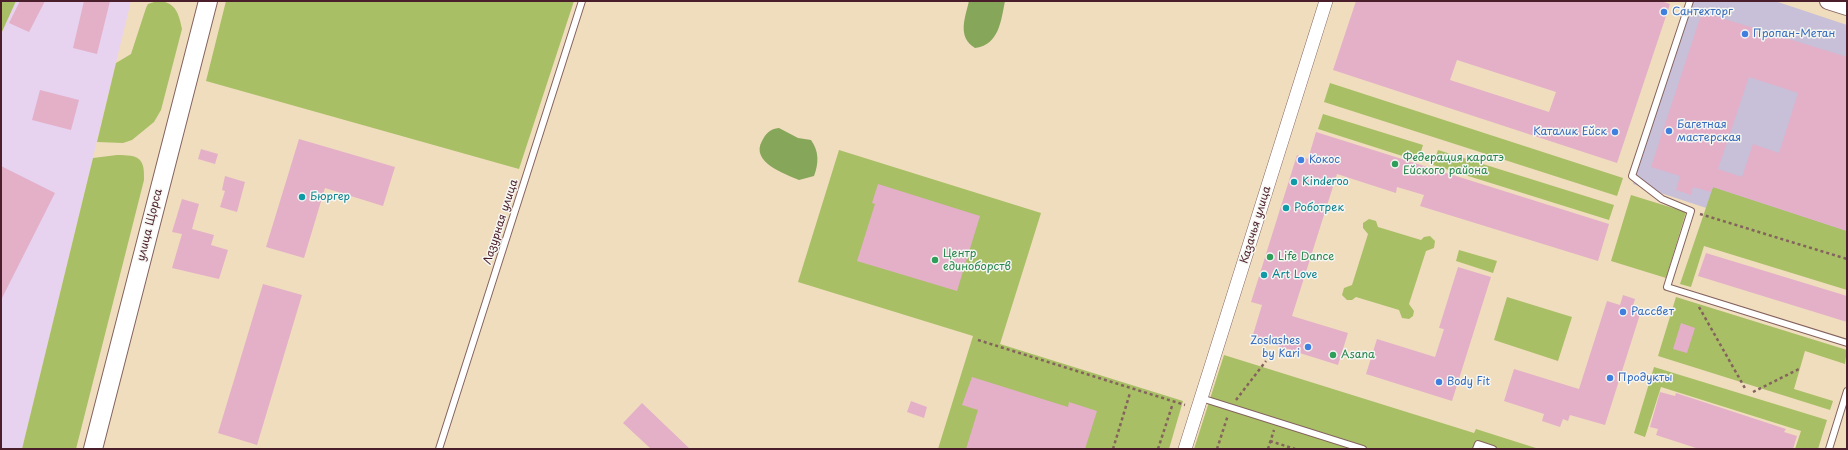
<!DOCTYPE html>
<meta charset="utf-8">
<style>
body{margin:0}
#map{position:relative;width:1848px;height:450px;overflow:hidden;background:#f0ddbe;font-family:"Playpen Sans",sans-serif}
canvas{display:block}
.frame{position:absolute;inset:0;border:2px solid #4a1f2b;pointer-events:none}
</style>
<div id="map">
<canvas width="1848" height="450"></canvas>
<div class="frame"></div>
</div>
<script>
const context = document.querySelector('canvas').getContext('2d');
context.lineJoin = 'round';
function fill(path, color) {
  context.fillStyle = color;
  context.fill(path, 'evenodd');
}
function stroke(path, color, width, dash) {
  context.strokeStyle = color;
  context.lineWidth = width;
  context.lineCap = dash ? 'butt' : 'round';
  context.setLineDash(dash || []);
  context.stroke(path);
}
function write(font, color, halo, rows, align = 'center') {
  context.font = font + ' "Playpen Sans",sans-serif';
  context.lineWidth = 3;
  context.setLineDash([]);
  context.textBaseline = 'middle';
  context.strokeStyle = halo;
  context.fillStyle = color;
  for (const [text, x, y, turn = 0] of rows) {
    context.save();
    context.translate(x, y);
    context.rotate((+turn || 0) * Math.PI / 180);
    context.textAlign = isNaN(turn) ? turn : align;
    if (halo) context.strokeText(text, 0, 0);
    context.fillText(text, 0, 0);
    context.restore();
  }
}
const built = new Path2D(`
 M16,1H131L22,449H1V34Z`);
const industrial = new Path2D(`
 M1693,1H1775L1847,25V254L1633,184Z`);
const green = new Path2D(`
 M1,1H16L1,34Z
 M157,1C175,1 179,13 182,29L161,110L154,122L132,140L123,143L97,142L116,63L131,54L146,8L148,4Z
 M226,1H574L519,169L206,81Z
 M1330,83L1623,178L1617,196L1324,102Z
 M1323,114L1423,145L1418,161L1318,129Z
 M839,150L1041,213L1000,344L1183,401L1169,449H938L973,336L798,282Z
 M1438,150L1614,205L1609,220L1433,165Z
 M117,155C139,155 145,158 144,180L76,449H22L93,158Z
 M1713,187L1847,231V290L1704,246L1691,287L1680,284Z
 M1631,195L1686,212L1666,278L1611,261Z
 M1369,219L1376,221L1378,227L1421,240L1424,237L1430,236L1435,241L1434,248L1426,251L1409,304L1414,311L1413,316L1409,319L1402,318L1399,310L1356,297L1352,300H1347L1342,295L1344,288L1352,285L1368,234L1363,228V223Z
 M1459,250L1497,261L1493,273L1456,261Z
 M1507,297L1572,317L1558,361L1494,340Z
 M1676,297L1847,350L1845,364L1805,351L1794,389L1833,401L1830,410L1658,356Z
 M1224,355L1474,433L1476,429L1539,449H1194Z
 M1654,367L1827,420L1818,449H1795L1801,431L1661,387L1645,437L1634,433Z`);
const forest = new Path2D(`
 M969,1H1005C1001,21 999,45 975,48C957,37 965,18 969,1Z
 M779,128L798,138L811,140C819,151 819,163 814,176L799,180C785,174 750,162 762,141C766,133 770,129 779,128Z`);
const building = new Path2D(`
 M20,1H45L29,32L9,23Z
 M84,1H110L97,54L73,48Z
 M1356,1H1661L1670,4L1617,163L1333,70ZM1457,60L1556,92L1549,112L1450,80Z
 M1702,12L1847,57V231L1713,187L1711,192L1693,187L1691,195L1676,190L1680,176L1651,167ZM1749,77L1798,93L1779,153L1753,144L1742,177L1718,169Z
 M40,90L79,100L71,130L32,120Z
 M1316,132L1609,224L1598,261L1420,206L1424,195L1397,187L1396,193L1337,174L1292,316L1348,333L1338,365L1252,338L1262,305L1251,302L1297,155L1308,159Z
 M299,139L395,167L383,206L325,188L304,258L266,247Z
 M201,149L218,154L215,164L198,159Z
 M1,166L55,193L1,300Z
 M225,176L245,182L237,212L220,207L225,191L222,190Z
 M878,184L980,216L957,291L857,261L875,204L872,203Z
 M182,199L199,204L192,229L214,235L211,245L228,250L219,279L172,268L182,234L172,232Z
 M1706,253L1847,296V322L1698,276Z
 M1458,267L1491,277L1452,401L1366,374L1377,339L1435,357L1444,329L1439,328Z
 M263,284L302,295L257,445L218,433Z
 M1623,295L1635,299L1632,309L1641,311L1605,425L1570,415L1568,421L1563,419L1560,427L1542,421L1544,414L1504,401L1514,369L1579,389L1607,301L1620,305Z
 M1681,323L1695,328L1687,353L1673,349Z
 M972,377L1068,407L1069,402L1097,411L1085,449H966L978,410L962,405Z
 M1660,392L1675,396L1676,393L1786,429L1784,432L1797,436L1793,449H1699L1656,435L1658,429L1650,427Z
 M911,401L927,407L924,418L907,412Z
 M642,403L690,449H651L623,423Z`);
const path = new Path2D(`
 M1700,214L1847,259
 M1699,307L1746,390
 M978,340L1185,405
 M1753,392L1799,369
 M1236,400L1266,361
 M1270,441L1295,449
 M1113,449L1130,393
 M1158,449L1172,406
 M1217,449L1228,415
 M1268,449L1274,430`);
const service = new Path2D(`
 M1690,1L1632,176L1662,199L1691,211L1667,287L1847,343
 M1201,398L1363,449
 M439,449L582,1
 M1476,449L1478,444L1493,449
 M1829,449L1847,391`);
const minor = new Path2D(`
 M1185,449L1326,1`);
const tertiary = new Path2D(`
 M1828,1L1847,7`);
const secondary = new Path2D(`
 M93,449L208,1`);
const markers = [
 [1664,12,4,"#3f7fe0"],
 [1745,34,4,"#3f7fe0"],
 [1669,131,4,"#3f7fe0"],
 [1615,132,4,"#3f7fe0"],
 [1301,160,4,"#3f7fe0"],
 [1395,164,4,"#2e9e5b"],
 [1294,182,4,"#0f9aa8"],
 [302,197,4,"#0f9aa8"],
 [1286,208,4,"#0f9aa8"],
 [1270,257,4,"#2e9e5b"],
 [935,260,4,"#2e9e5b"],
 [1264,275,4,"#0f9aa8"],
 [1623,312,4,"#3f7fe0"],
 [1308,347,4,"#3f7fe0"],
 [1333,355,4,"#2e9e5b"],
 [1610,378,4,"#3f7fe0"],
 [1439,382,4,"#3f7fe0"]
];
const shopNames = [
 ["Сантехторг",1672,12],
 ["Пропан-Метан",1753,34],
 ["Багетная",1677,125],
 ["мастерская",1677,138],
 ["Каталик Ейск",1607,132,"right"],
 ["Кокос",1309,160],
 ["Рассвет",1631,312],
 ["Zoslashes",1300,341,"right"],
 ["by Kari",1300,354,"right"],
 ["Продукты",1618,378],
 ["Body Fit",1447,382]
];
const leisureNames = [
 ["Федерация каратэ",1403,158],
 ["Ейского района",1403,171],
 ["Центр",943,254],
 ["единоборств",943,267],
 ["Life Dance",1278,257],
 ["Asana",1341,355]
];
const cultureNames = [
 ["Kinderoo",1302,182],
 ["Бюргер",310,197],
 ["Роботрек",1294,208],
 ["Art Love",1272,275]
];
const streetNames = [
 ["Лазурная улица",501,222,-72],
 ["улица Щорса",150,225,-76],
 ["Казачья улица",1256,225,-73]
];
fill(built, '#e7d2ef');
fill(industrial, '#c8bfd8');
fill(green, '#a8bf65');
fill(forest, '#86a65a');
fill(building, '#e3b0c8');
stroke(service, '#84625e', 8);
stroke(minor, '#84625e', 14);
stroke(tertiary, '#84625e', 18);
stroke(secondary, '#84625e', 20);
stroke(path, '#84625e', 2.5, [3, 3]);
stroke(service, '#fff', 6);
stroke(minor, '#fff', 13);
stroke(tertiary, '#fff', 16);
stroke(secondary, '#fff', 18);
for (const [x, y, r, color] of markers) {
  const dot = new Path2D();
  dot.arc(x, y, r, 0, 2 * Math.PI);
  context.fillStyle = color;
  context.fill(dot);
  stroke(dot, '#f6f6f2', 1.5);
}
write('11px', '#366cbe', '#f6f6f2', shopNames, 'left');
write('11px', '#27864d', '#f6f6f2', leisureNames, 'left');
write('11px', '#0d838f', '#f6f6f2', cultureNames, 'left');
write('11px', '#4a1f2b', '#f6f6f2', streetNames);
</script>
